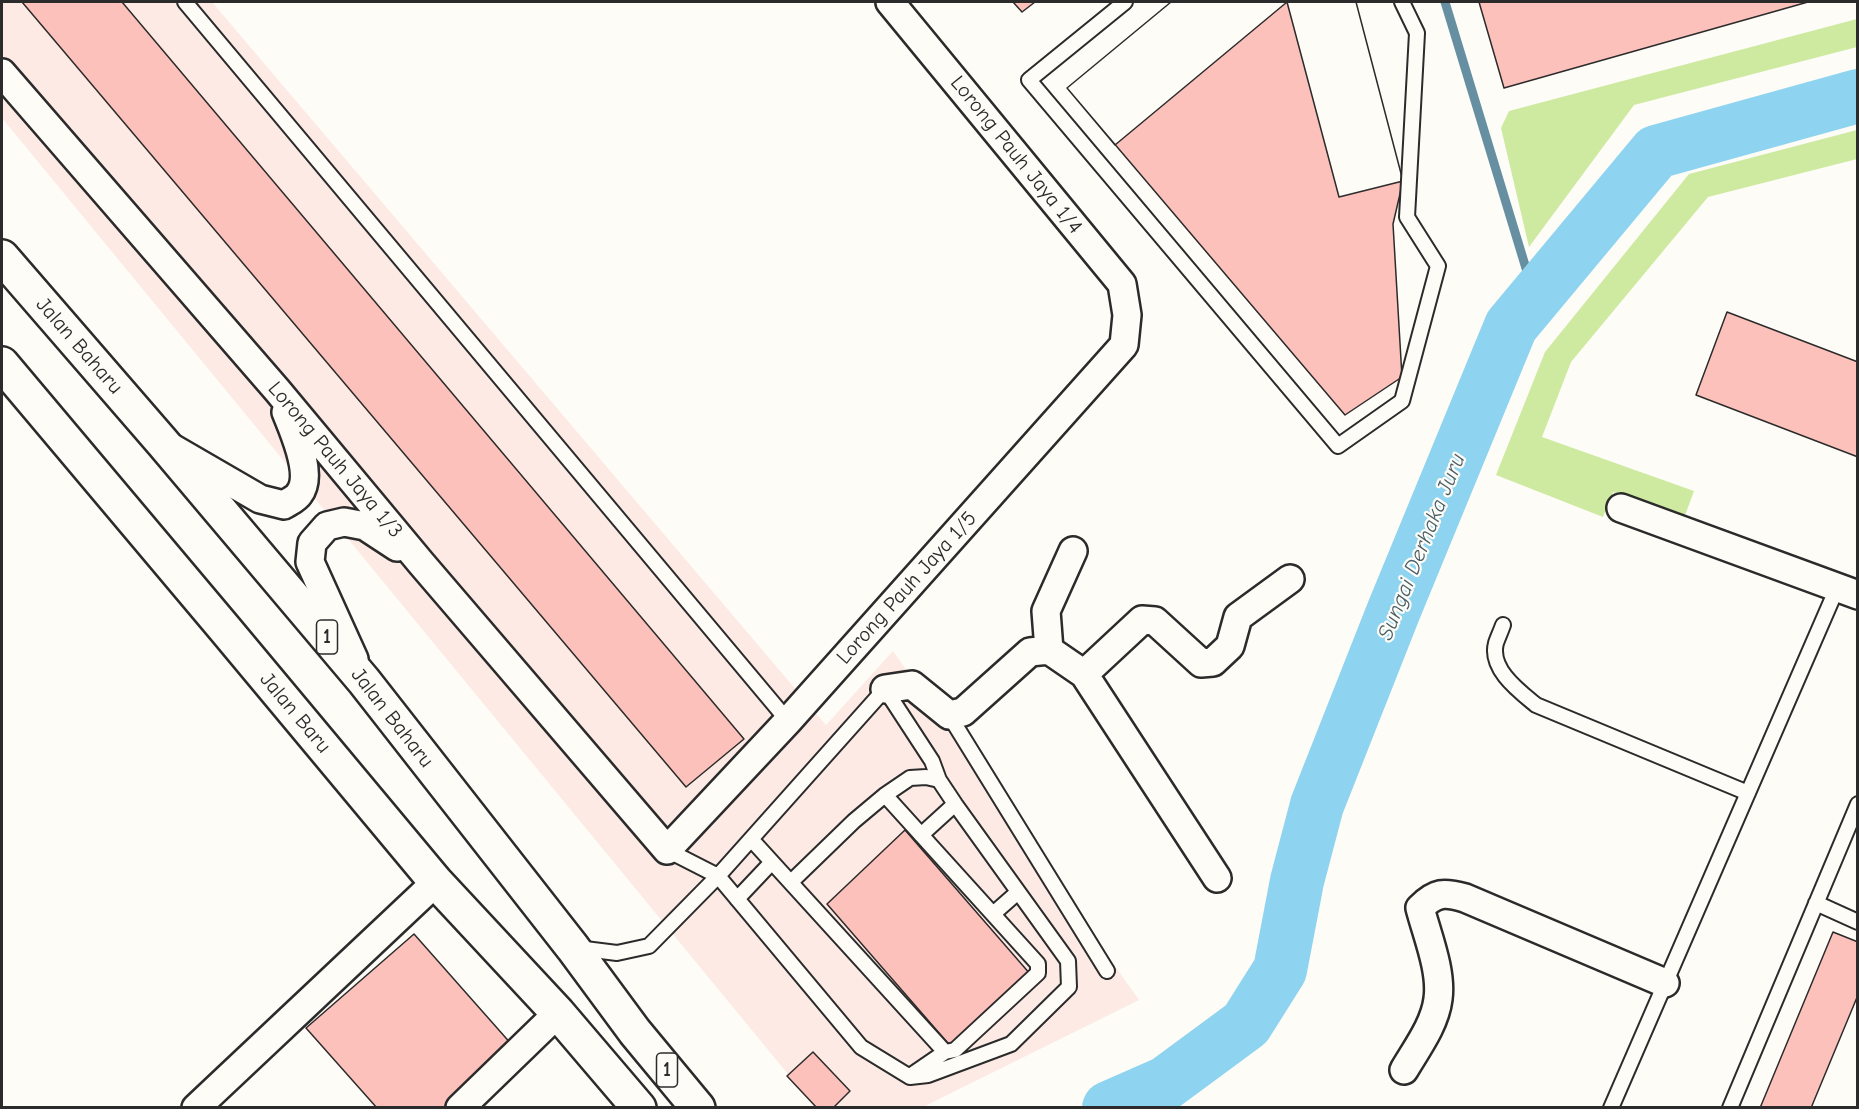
<!DOCTYPE html>
<style>
body{margin:0}
#map{position:relative;width:1859px;height:1109px;overflow:hidden;background:#fdfcf7;font-family:"Comic Neue",sans-serif}
canvas{display:block}
.frame{position:absolute;inset:0;border:3px solid #2b2b2b;pointer-events:none}
</style>
<div id="map">
<canvas width="1859" height="1109"></canvas>
<div class="frame"></div>
</div>
<script>
const context = document.querySelector('canvas').getContext('2d');
context.lineJoin = 'round';
function fill(path, color) {
  context.fillStyle = color;
  context.fill(path, 'evenodd');
}
function stroke(path, color, width, dash) {
  context.strokeStyle = color;
  context.lineWidth = width;
  context.lineCap = dash ? 'butt' : 'round';
  context.setLineDash(dash || []);
  context.stroke(path);
}
function write(font, color, halo, rows, align = 'center') {
  context.font = font + ' "Comic Neue",sans-serif';
  context.lineWidth = 4.5;
  context.setLineDash([]);
  context.textBaseline = 'middle';
  context.strokeStyle = halo;
  context.fillStyle = color;
  for (const [text, x, y, turn = 0] of rows) {
    context.save();
    context.translate(x, y);
    context.rotate((+turn || 0) * Math.PI / 180);
    context.textAlign = isNaN(turn) ? turn : align;
    if (halo) context.strokeText(text, 0, 0);
    context.fillText(text, 0, 0);
    context.restore();
  }
}
const built = new Path2D(`
 M2,2H212L826,725L893,651L1139,1000L923,1107H815L2,118Z`);
const green = new Path2D(`
 M1857,19V47L1634,105L1529,247L1501,128L1509,111Z
 M1857,130V159L1708,197L1571,362L1542,437L1694,491L1684,518L1613,492L1603,517L1496,475L1545,352L1689,174Z`);
const stream = new Path2D(`
 M1445,2L1535,298`);
const river = new Path2D(`
 M1109,1108L1166,1083L1246,1024L1280,970L1297,881L1317,805L1394,610L1511,326L1656,152L1858,96`);
const building = new Path2D(`
 M22,2H122L744,739L686,787Z
 M1013,2H1035L1022,12Z
 M1171,2H1356L1403,181L1393,224L1402,377L1345,415L1067,88Z
 M1171,2H1287L1115,145L1067,88Z
 M1287,2H1356L1403,181L1339,197Z
 M1479,2H1808L1504,88Z
 M1727,312L1858,362V457L1696,395Z
 M905,830L1031,975L953,1049L827,904Z
 M1833,932L1858,942V995L1811,1108H1760Z
 M414,934L513,1046L443,1108H377L306,1028Z
 M813,1052L850,1091L833,1108H817L787,1076Z`);
const service = new Path2D(`
 M185,2L788,721
 M1125,2L1029,80L1338,446L1402,401L1438,266L1407,217L1417,33L1402,2
 M1503,625C1501,631 1498,637 1496,643C1489,669 1519,691 1536,705L1748,793
 M949,715L1107,971
 M885,795L1038,964V973L955,1050L945,1052
 M921,835L955,804
 M751,839L945,1052L910,1076
 M791,882L854,821L885,795L910,778L926,777L939,780
 M737,899L772,862
 M1816,903L1858,922
 M993,914L1018,892
 M577,948L617,953L649,946L718,876L861,1047L910,1077L928,1075L1011,1044L1069,987L1068,961L955,804L939,780L932,761L885,689L718,876L667,850
 M1611,1108L1837,588
 M1730,1108L1858,804`);
const minor = new Path2D(`
 M2,73L277,390L421,563L667,850L788,721L1124,345L1127,315L1122,284L890,2
 M172,448L260,499L284,505C288,502 296,499 299,494C314,475 294,432 286,412
 M1621,508L1858,595
 M1049,650L1046,611L1073,551
 M354,659L310,562L312,543L327,526L344,522L365,526L397,547
 M1084,674L1217,878
 M885,689L912,685L949,715L963,712L1030,652L1049,650L1084,674L1142,620L1155,621L1201,663L1213,662L1230,646L1238,617L1290,579
 M1404,1070C1417,1048 1435,1024 1438,999C1442,971 1427,935 1420,908C1436,892 1444,892 1465,898L1665,983
 M196,1108L436,882
 M460,1108L558,1013`);
const trunk = new Path2D(`
 M2,257L163,443L364,681L573,948L635,1032L698,1108
 M2,364L225,629L436,882L558,1013L639,1108`);
const shields = [
 [327,637,21],
 [667,1070,21]
];
const shieldNames = [
 ["1",327,637],
 ["1",667,1070]
];
const streetNames = [
 ["Lorong Pauh Jaya 1/4",1016,155,51],
 ["Jalan Baharu",79,346,49],
 ["Lorong Pauh Jaya 1/3",335,460,50],
 ["Lorong Pauh Jaya 1/5",907,588,-48],
 ["Jalan Baru",295,713,50],
 ["Jalan Baharu",392,718,52]
];
const waterNames = [
 ["Sungai Derhaka Juru",1422,547,-68]
];
fill(built, '#fdeae5');
fill(green, '#ceeaa1');
stroke(stream, '#6690a1', 9);
stroke(river, '#8ed3ef', 54);
fill(building, '#fdc1bb');
stroke(building, '#2b2b2b', 1.5);
stroke(service, '#2b2b2b', 18);
stroke(minor, '#2b2b2b', 32);
stroke(trunk, '#2b2b2b', 38);
stroke(service, '#fdfcf7', 14);
stroke(minor, '#fdfcf7', 27);
stroke(trunk, '#fdfcf7', 33);
for (const [x, y, w] of shields) {
  const box = new Path2D();
  box.roundRect(x - w / 2, y - 17, w, 34, 4.5);
  context.fillStyle = '#fdfcf7';
  context.fill(box);
  stroke(box, '#2b2b2b', 1.5);
}
write('bold 20px', '#2b2b2b', null, shieldNames);
write('21px', '#2b2b2b', '#fdfcf7', streetNames);
write('italic 22px', '#495d66', '#fdfcf7', waterNames);
</script>
